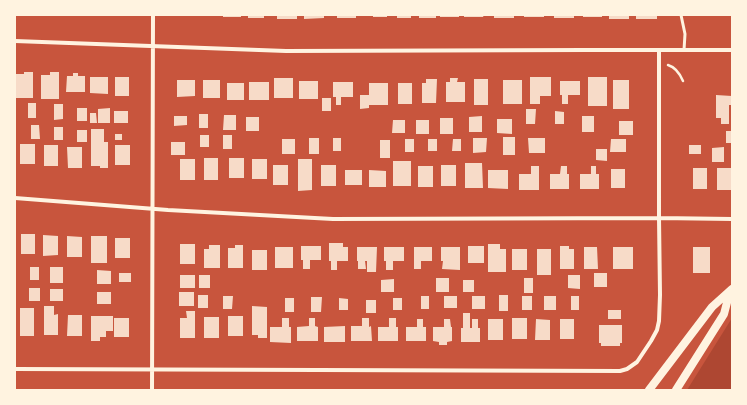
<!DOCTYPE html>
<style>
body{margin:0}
#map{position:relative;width:747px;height:405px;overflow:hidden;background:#c8553d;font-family:"Nunito Sans",sans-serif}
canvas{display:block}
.frame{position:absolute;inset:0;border:16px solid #fff3e0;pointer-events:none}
</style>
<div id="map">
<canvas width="747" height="405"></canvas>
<div class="frame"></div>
</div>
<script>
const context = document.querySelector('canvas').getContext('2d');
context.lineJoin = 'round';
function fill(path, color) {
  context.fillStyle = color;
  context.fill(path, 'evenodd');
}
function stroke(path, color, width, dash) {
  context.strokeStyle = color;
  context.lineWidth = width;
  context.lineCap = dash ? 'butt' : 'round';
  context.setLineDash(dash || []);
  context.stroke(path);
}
const green = new Path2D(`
 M732,318V390H687Z`);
const building = new Path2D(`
 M223,15H241V17H223Z
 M248,15H264V18H248Z
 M277,15H297V19H277Z
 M304,15H324V18L304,19Z
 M337,15H356V18H337Z
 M373,15H387V17H373Z
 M397,15H411V18H397Z
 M419,15H436V18H419Z
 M440,15H459V17H440Z
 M464,15H484L483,17H464Z
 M494,15H514V18H494Z
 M524,15H544V17H524Z
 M554,15H574V18H554Z
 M583,15H602V17H583Z
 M609,15H629V19H609Z
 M636,15H657V19H636Z
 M24,72H33V98H15V74H24Z
 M50,72H59V99H41V75H50Z
 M73,73H78V76H85V92H66L67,76H73Z
 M90,77H108V94L90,93Z
 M115,77H129V96H115Z
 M530,77H551V96H540V104H530Z
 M588,77H607V106H588Z
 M274,78H293V98H274Z
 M450,78H458L457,82H465V102H446V82H450Z
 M426,79H437L436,103H422V83H426Z
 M474,79H488V105H474Z
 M177,80H195V96L177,97Z
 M203,80H220V98H203Z
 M503,80H522V104H503Z
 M613,80H629V109H613Z
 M299,81H318V99H299Z
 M560,81H580V95H568V104H562V95H560Z
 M249,82H269V100H249Z
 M333,82H353V97H341V105H336V97H333Z
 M227,83H244V100H227Z
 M369,83H388V105H369V108L360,109V95H369Z
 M398,83H412V104H398Z
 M716,95L732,96V105H729V124H721V118H716Z
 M322,98H331V111H322Z
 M28,103H36V118H28Z
 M54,104H63V119L54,120Z
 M77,108H87V121H77Z
 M110,108V123H98V109Z
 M526,109H536L535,124H526Z
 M114,111H128V123H114Z
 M555,111L564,112V124H555Z
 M90,113H96L97,123H90Z
 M199,114H208V128H199Z
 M224,115H236V130H223Z
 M174,116H187V125L174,126Z
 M482,116V132H469V117Z
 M582,116H594V132H582Z
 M246,117H259V131H246Z
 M440,118H453V134H440Z
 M497,119H512V134L497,133Z
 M393,120H405V133H392Z
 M416,120H429V134H416Z
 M619,121H633V135H619Z
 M31,125H39L40,139H31Z
 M54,127H63V140H54Z
 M91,129H104V142H108V168H100V166H91Z
 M77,130H87V142H77Z
 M726,131H732V143H726Z
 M115,134H122V140H115Z
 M200,135H209V147H200Z
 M223,135H232V149H223Z
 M503,137H515V155H503Z
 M309,138H319V154H309Z
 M333,138H341V151H333Z
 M473,138H487L486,152L473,153Z
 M528,138H545V153H529Z
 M282,139H295V154H282Z
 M405,139H414V152H405Z
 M428,139H437V151H428Z
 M453,139H461V151H452Z
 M611,139H626V152H610Z
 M380,140H390V158H380Z
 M171,142H185V155H171Z
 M20,144H35V164H20Z
 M44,145H58V166H44Z
 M115,145H130V165H115Z
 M689,145H701V154H689Z
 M67,147H82V168H68Z
 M724,147V162H712V148Z
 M596,149H607V161L596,160Z
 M204,158H218V180H204Z
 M229,158H244V178H229Z
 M180,159H195V180H180Z
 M252,159H267V179H252Z
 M298,159H312V190L298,191Z
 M393,161H411V186H393Z
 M465,163H482L483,188H465Z
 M273,165H288V185H273Z
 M321,165H336V186H321Z
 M441,165H456V186H441Z
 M418,166H433V187H418Z
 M531,166H539V190H519V174H531Z
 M561,166H567V174H569V189H550V174H560Z
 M591,166H596V174H599V189H580V174H591Z
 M693,168H707V189H693Z
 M717,168H731V190H717Z
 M611,169H625V188H611Z
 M345,170H362V185H345Z
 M369,170L386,171V187H369Z
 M488,170H508V189L488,188Z
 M21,234H35V254H21Z
 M43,235L58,236V255L43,256Z
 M67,236L82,237V257H67Z
 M91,236H107V263H91Z
 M115,238H130V258H115Z
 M329,243H343V247H348V261H337V270H331V261H329Z
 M180,244H195V264H180Z
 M488,244H500V249H506V272H488Z
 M209,245H220V268H204V249H209Z
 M235,245H243V268H228V248H235Z
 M301,246H321V260H310V269H303V260H301Z
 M468,246H484V263H468Z
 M560,246H569V249H574V269H560Z
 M275,247H293V268H275Z
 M357,247H377L376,272H367V261H365L366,269H358V261H357Z
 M384,247H404V261H393V270H386V261H384Z
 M414,247H432V261H421V269H414Z
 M441,247H460V270L442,269L443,261H441Z
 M584,247H597L598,269H584Z
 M613,247H633V269H613Z
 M693,247H710V273H693Z
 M512,249H527V270H512Z
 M537,249H551V275H537Z
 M252,250H267V270H252Z
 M30,267H39V280H30Z
 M50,267H63V283H50Z
 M97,270L111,271V284H97Z
 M119,273H131V282H119Z
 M594,273H607V287H594Z
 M180,275H195V288H180Z
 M199,275H210V288H199Z
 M568,275H580V289L568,288Z
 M436,278H449V292H436Z
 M524,278H533V293H524Z
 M394,279V292H381V280Z
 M463,280H474V292H463Z
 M29,288H40V301H29Z
 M50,289H63V301H50Z
 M97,292H111V304H97Z
 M179,292H194V306H179Z
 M198,295H208V308H198Z
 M499,295H508V311H499Z
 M223,296H233L232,309H223Z
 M421,296H429V309H421Z
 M444,296H457V308H444Z
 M472,296H485V309H472Z
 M522,296H532V310H522Z
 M544,296H556V310H544Z
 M571,296H579V310H571Z
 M311,297H322L321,312H311Z
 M285,298H294V312H285Z
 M339,298L348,299V310H339Z
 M393,298H402V310H393Z
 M366,300H376V313H366Z
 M44,306H54V315L58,314V335H44Z
 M252,306L267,307V338H258V335H252Z
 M20,308H34V336H20Z
 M608,310H621V319H608Z
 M186,311H195V338H180V318H187Z
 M463,313H470V328H472V319H478V328H480V342H461V328H463Z
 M68,315H82V336H67Z
 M91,316H113V331H106V337H100V341H91Z
 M228,316H243V336H228Z
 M204,317H219V338H204Z
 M114,318H129V337H114Z
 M282,318H289V327H291V343L270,342V327H282Z
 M309,318H315V326L318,327V341H297V327L309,326Z
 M362,318H369V327L371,326L372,341H351V326H362Z
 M389,318H396V327H398V341H378V327H389Z
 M512,318H527V339H512Z
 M417,319H423V327H426V341H406V327H417Z
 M444,319H450L451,327H452V341L447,342V345H439V342L433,341V327H444Z
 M488,319H503V340H488Z
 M536,319L550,320V340H535Z
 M560,319H574V339H560Z
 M599,325H622V343H620V346H601V343H599Z
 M345,326V342H324V327Z`);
const path = new Path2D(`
 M668,65C675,67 680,74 683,81`);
const service = new Path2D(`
 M681,15L685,34L684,50`);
const minor = new Path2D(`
 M15,41L286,51L585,50H732
 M15,198L168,210L333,219L659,218L732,219
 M15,369L620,371L627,369L637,362L651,341L657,330L659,321L660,295L659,218V50
 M152,390L153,15`);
const secondary = new Path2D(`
 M649,390L712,307L732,289
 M676,390L724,314L730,291`);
fill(green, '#ae4732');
fill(building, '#f7dbc8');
stroke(path, '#fff3e0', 2.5);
stroke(service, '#fff3e0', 3);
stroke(minor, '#fff3e0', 4);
stroke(secondary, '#fff3e0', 8);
</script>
